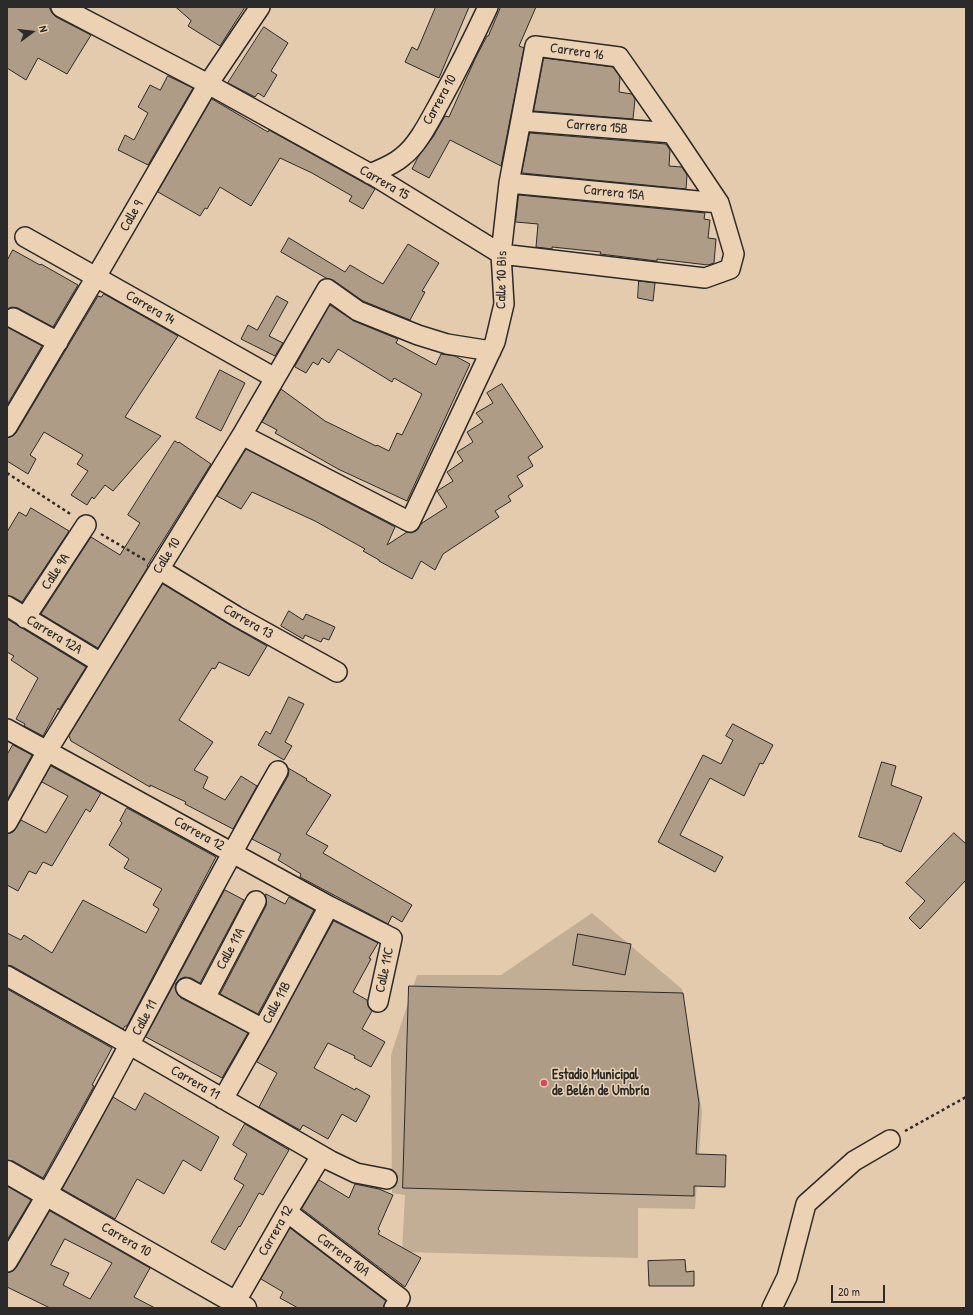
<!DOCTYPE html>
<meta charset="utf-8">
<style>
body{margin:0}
#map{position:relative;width:973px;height:1315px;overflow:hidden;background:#e4cbae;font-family:"Patrick Hand",sans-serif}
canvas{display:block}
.frame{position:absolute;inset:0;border:8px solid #2b2b2b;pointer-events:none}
.north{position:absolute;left:12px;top:12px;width:40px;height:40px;-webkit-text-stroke:3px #ecd2b3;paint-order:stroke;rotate:75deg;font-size:11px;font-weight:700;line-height:16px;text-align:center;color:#2b2b2b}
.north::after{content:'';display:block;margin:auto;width:14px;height:18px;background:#2b2b2b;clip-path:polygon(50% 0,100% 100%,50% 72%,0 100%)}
.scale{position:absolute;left:831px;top:1285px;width:54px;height:18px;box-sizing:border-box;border:2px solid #2b2b2b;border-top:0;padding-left:5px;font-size:12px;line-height:14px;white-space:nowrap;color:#2b2b2b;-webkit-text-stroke:3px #ecd2b3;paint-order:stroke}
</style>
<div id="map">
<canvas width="973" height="1315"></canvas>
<div class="frame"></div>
<div class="north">N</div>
<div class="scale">20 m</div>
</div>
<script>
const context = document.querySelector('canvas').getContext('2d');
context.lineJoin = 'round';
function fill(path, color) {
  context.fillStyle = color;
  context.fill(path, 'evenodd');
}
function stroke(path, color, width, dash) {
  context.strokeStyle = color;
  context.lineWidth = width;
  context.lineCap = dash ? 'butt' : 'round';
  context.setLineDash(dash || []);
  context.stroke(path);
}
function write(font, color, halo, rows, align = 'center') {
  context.font = font + ' "Patrick Hand",sans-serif';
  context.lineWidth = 3;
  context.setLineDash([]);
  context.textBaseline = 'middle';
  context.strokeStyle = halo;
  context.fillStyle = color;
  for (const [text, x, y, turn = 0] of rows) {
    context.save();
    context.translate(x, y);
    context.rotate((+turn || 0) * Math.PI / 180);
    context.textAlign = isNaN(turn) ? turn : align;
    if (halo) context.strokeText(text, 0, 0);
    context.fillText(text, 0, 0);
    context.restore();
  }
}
const green = new Path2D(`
 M592,913L682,989L702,1112L695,1209L638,1208V1258L402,1252L405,1195L392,1193L391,1055L417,975H501Z`);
const building = new Path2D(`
 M7,7H49L52,13L56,17L91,35L67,74L38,58L26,80L7,68Z
 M176,7H245L220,46L188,26L191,21Z
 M436,7H469L439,78L405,62L412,47L417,50Z
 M501,7H536L519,46L524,48L501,166L450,140L429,178L412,169L418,157L433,137L445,116L449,117L475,59L487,36H488Z
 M264,27L288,43L271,71L277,75L264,97L258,93L255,97L228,83Z
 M544,58L613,67L620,77L619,92L632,94L635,99L633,119L534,111Z
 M168,76L193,88L148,165L118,150L125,135L134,140L148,113L138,107L150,85L160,90Z
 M212,99L268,132L269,130L375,189L363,209L349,201L352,196L312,173L280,158L251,206L220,187L207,209L205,208L200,216L158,192Z
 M530,133L666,144L670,150L669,166L682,167L687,175L686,189L522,173Z
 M519,195L705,213L704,219L710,220L708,238L716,239L714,263L708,265L657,259V261L600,254L601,252L571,249L552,247V249L536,247L538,224L516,222Z
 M289,238L345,272L350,265L372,278L383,284L408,244L439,263L422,291L425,292L410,320L363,301L333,280L326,278L281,252Z
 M13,250L40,265L41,264L78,285L53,327L18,308L12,307L7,309V261Z
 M639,281L655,283L653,301L638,298Z
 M104,294L178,336L125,417L161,436L113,491L105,485L94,499L92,497L87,505L71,495L88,471L77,464L83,455L44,432L30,455L36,459L28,474L7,461V438L13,436L16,433L98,296L101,297Z
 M277,296L288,302L269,336L283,343L275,356L241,339L248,325L257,330Z
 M330,305L354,321L398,339L396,343L436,365L441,354L455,356L470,364L407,501L338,469L275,433L277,430L262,422L281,389L325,421L376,446L377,445L389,451L397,433L402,435L422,394L394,378L392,382L338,349L329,363L322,358L318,365L313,362L306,373L295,367Z
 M7,327L42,346L7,405Z
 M220,370L245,383L221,431L196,418Z
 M502,384L543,447L528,457L533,466L517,476L523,486L508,496L511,501L495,511L499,517L443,554L435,570L421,561L412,579L379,561V560L363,551L365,549L315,521L252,492L241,509L217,496L246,449L395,527L387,545L407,532L411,533L416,531L422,523L447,507L437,491L453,481L447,472L463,461L457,452L473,442L467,432L483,422L476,413L493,403L487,393Z
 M175,441L178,443L179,442L211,464L147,566L148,567L98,648L41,614L91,537L120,555L140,523L128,515Z
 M31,508L69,531L22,602L13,597L7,595V532L19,512L26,516Z
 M163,584L230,625L267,646L249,676L219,662L215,669L212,668L179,720L213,742L194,770L208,777L203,788L225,800L241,776L257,786L233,829L185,804L186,802L150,785V787L71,741L69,736Z
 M289,611L303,620L306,614L335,627L329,640L323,638L321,642L305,635L303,639L281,626Z
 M7,619L86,667L59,710L58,708L43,736L24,726L25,724L16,719L38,678L11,660L14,656L7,652Z
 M289,697L304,704L285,742L292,746L284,760L258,745L266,731L270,734Z
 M733,724L773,745L763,764L760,763L744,796L710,778L680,835L723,857L715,872L658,842L703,755L721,764L733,740L726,736Z
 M13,745L32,755L7,800V755Z
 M882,762L896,766L891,785L922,797L901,852L883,845V844L859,837Z
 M51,766L101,793L90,812L86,809L52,866L43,862L36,874L29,871L18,891L7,885V834L13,832L21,820L46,833L68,796L42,782Z
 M288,768L307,779L306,780L331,795L306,834L328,846L323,853L412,905L402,922L392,916L388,924L300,877L301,874L278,860L281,854L252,839L288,776L289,771Z
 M127,808L216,857L127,1026H125L123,1029L12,966L7,965V933L21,940L24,935L52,953L83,900L146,933L159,909L153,905L162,889L124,868L129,859L109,845L122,823L120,821Z
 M954,833L966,844V880L920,929L909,918L925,901L906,883Z
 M225,890L244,900L200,983L191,978L185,977L180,979L176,983L175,988L177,993L181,998L248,1033L222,1078L146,1037Z
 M266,894L285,904L289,897L314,910L258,1014L220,994L266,906Z
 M334,921L378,943L369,958L371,959L353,992L367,1000L368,1006L372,1011L362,1029L385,1042L371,1067L354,1058L355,1056L328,1043L314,1068L355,1090L356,1088L370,1096L356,1122L342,1114L328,1139L303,1125L300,1130L259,1107L277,1073L257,1062Z
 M578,934L631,944L625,975L573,965Z
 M409,986L683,993L699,1103L696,1154L726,1155L725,1187L694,1186V1196L403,1188Z
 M7,989L112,1048L92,1085L94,1086L43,1178L13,1161L7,1160Z
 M145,1093L219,1137L201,1171L183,1160L164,1194L137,1179L115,1219L62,1189L113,1097L135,1110Z
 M245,1124L289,1150L263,1195L259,1193L240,1227L239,1226L225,1250L211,1242L244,1185L234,1179L247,1154L233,1145Z
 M319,1180L349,1198L355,1184L379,1189L393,1195L378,1229L380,1231L378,1234L421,1258L405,1287L302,1209Z
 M7,1186L31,1200L7,1240Z
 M50,1211L150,1268L134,1297L155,1308H50L7,1287V1273L13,1271L16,1268ZM65,1239L112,1263L90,1299L63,1285L69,1273L51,1265Z
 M290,1228L386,1301L383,1308H298L280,1298L283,1292L261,1279Z
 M685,1260L686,1272L694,1271V1286H649L648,1261Z`);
const path = new Path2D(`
 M7,473L72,515
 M101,534L145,560
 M905,1131L966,1097`);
const minor = new Path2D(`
 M61,7L208,84L376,177L501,254L705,278L730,269L734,254L719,203L672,133L619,57L535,46L509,183L501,254L504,304L495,342L410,522L242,435
 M521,121L672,133
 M370,174C381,169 393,165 402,157C418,145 430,120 440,102C457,71 473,39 488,7
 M509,183L719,203
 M25,237L275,378
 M13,318L58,342
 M7,427L96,277L208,84L260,7
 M159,569L236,616L337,672
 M7,606L101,663
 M25,618L86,525
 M7,729L329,906L392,938L378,1002
 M7,823L47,751L242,435L327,289L358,311L418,335L447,344L491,351
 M7,976L130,1045L331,1161L356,1173L387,1179
 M186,988L263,1029
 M205,998L256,901
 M223,1099L263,1029L329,906
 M287,1212L400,1298L394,1308
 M7,1262C104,1102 185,933 278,771
 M232,1308L287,1212L321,1156
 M772,1308L787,1277L806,1204L854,1161L890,1140`);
const secondary = new Path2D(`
 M7,1172L245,1308`);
const markers = [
 [544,1083,4,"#d1495b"]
];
const streetNames = [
 ["Carrera 16",577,52,8],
 ["Carrera 10",440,100,-61],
 ["Carrera 15B",597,127,5],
 ["Carrera 15",384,183,30],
 ["Carrera 15A",614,193,6],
 ["Calle 9",132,216,-60],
 ["Calle 10 Bis",502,280,-89],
 ["Carrera 14",150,308,30],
 ["Calle 10",167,556,-58],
 ["Calle 9A",56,572,-57],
 ["Carrera 13",248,622,30],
 ["Carrera 12A",54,635,31],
 ["Carrera 12",199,834,29],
 ["Calle 11A",231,949,-62],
 ["Calle 11C",385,970,-78],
 ["Calle 11B",277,1003,-62],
 ["Calle 11",145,1018,-62],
 ["Carrera 11",195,1083,30],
 ["Carrera 12",276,1231,-60],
 ["Carrera 10",126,1240,30],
 ["Carrera 10A",343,1255,37]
];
const poiNames = [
 ["Estadio Municipal",552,1075],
 ["de Belén de Umbría",552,1091]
];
fill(green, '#c2ae95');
fill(building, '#ae9c87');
stroke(building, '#2b2b2b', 1);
stroke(minor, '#2b2b2b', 22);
stroke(secondary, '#2b2b2b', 25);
stroke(path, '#2b2b2b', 2.5, [3, 3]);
stroke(minor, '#ecd2b3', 19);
stroke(secondary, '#ecd2b3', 22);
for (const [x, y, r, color] of markers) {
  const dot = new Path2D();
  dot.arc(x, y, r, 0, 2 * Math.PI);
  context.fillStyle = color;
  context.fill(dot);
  stroke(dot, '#ecd2b3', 1.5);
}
write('14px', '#2b2b2b', '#ecd2b3', streetNames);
write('bold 14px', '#2b2b2b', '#ecd2b3', poiNames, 'left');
</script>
